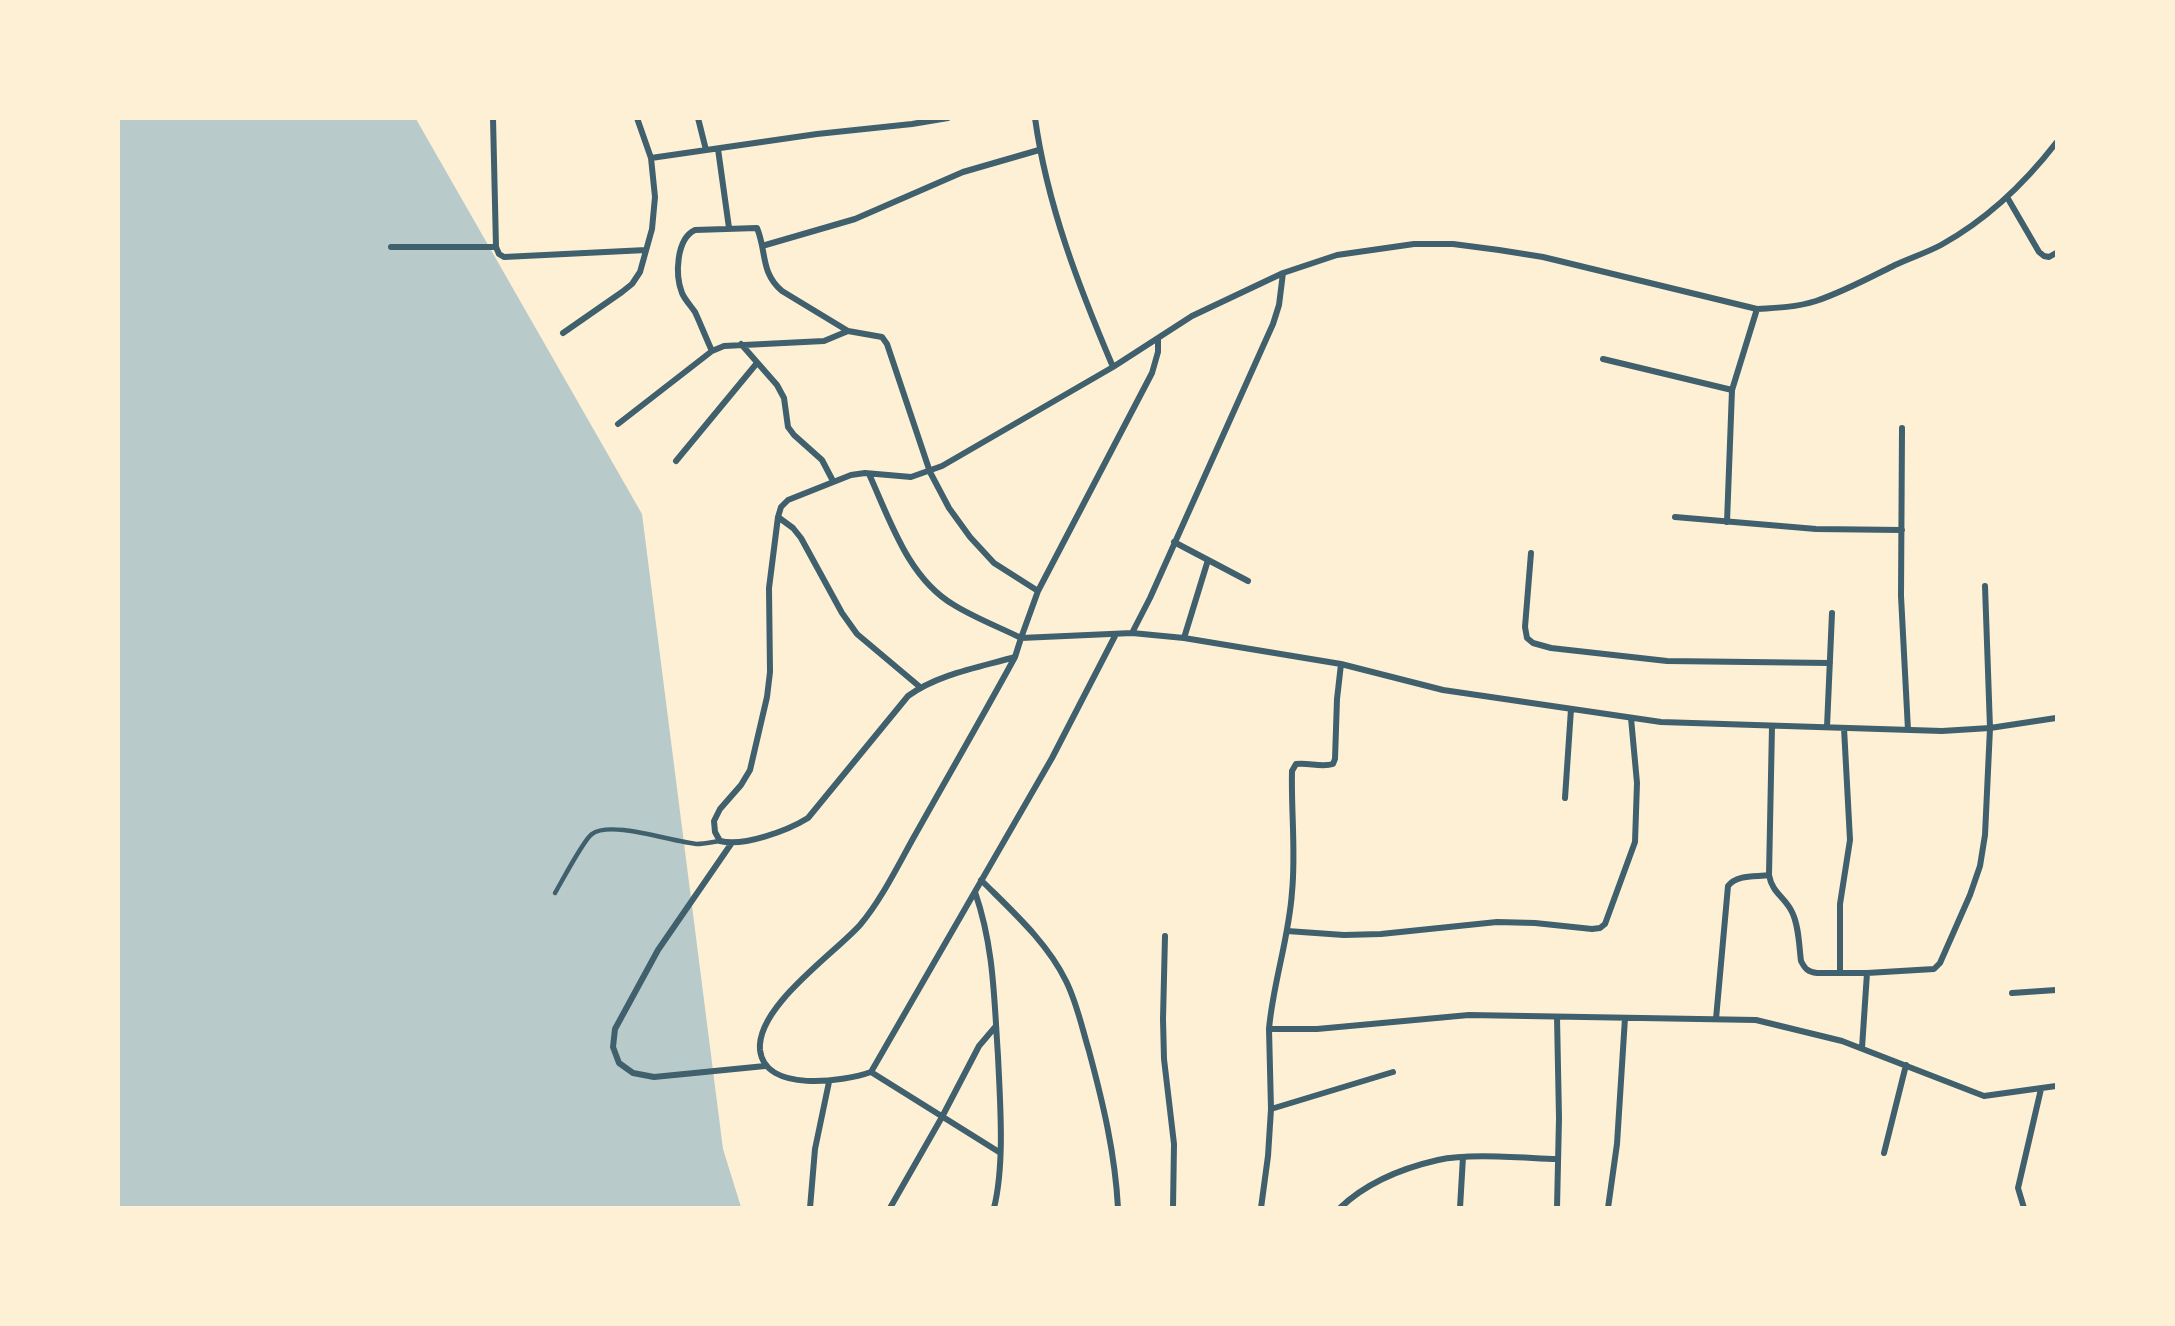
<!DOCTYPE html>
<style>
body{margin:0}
#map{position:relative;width:2175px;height:1326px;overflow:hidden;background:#fdf0d5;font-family:"Work Sans",sans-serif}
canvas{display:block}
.frame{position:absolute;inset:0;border:120px solid #fdf0d5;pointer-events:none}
</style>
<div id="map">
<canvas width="2175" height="1326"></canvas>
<div class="frame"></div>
</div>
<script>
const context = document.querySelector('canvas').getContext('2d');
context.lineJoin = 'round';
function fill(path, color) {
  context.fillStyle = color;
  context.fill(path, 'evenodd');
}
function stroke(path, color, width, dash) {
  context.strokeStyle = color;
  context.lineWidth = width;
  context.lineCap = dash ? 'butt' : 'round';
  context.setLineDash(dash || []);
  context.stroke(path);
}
const green = new Path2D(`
 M119,119H416L642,514L723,1149L741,1207L119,1208Z`);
const service = new Path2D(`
 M555,893C561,883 584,839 592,834C611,820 672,842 697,844C705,844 712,842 720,841`);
const minor = new Path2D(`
 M493,118L496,247L499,254L504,257L646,250
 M698,118L706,150
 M1035,118C1047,205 1079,287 1113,367
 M2056,143C2025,183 1986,220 1941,245C1926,253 1910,258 1895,265C1869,278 1843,292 1816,301C1797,307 1777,308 1757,309L1543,257L1499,250L1453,244H1414L1337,255L1283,273L1192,316L1113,367L942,466L911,477L865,473L851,475L788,500L781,507L778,517L769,588L770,672L767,697L750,770L741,785L720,809L714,821L715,832L720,841C743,847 787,831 808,818L908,696C938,674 980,667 1015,657L1021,638L1132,633L1184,638L1341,664L1443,690L1661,722L1942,731L1990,728L2056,718
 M718,149L729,228
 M651,158L817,134L912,124L948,118
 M2007,197L2039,252L2044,256L2049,257L2056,253
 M762,246L855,219L963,172L1039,150
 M391,247H496
 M563,333L622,292L632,284L640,272L652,229L655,197L651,158L637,118
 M741,344L777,385L784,398L788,427L794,435L822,460L833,481
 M712,351C706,338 701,325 695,312C691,306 685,300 682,293C675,275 676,239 695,230L757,228C767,252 760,272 782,291L848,331L882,337L887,344L930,472L949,508L970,537L994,563L1038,591
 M1603,359L1732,390
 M618,424L712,351L724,346L824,341L848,331
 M1902,428L1901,596L1908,730
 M676,461L757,363
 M869,474C890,520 908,578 954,605C975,618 999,627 1021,638L1038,591L1152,373L1158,352V338
 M778,517L793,528L801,538L842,613L857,634L920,687
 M1675,517L1816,529L1902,530
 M1727,522L1732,390L1757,309
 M1174,542L1248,581
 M1531,553L1525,627L1527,638L1533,643L1551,648L1667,661L1830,663
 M1132,633L1150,598L1273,324L1279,305L1283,273
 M1184,638L1208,560
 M1015,657C984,714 951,771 919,828C901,859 883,898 860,925C834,954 756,1007 760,1050C765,1093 843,1082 871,1072L1052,758L1116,634
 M1772,726L1769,875C1772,893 1785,897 1792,912C1799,926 1799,946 1801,961C1805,969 1808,972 1817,973H1867L1934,969L1940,963L1970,895L1980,866L1985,835L1990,728L1985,586
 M1827,727L1832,613
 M1565,798L1571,709
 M731,844L658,950L615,1029L613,1047L619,1063L633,1073L654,1077L765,1066
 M981,880C1012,911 1047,942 1066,981C1077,1003 1082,1028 1089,1051C1103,1103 1115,1153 1118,1208
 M975,892C994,947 994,998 998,1056C1000,1102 1005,1163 994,1208
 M1287,931L1344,935L1381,934L1497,922L1535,923L1592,929L1600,928L1605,924L1635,842L1637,783L1631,718
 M1165,936L1163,1019L1164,1059L1174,1144L1173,1208
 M1840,972V904L1850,840L1844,728
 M2012,993L2056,990
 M1557,1017L1559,1118L1557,1208
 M1716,1019L1728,886C1737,874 1756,877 1769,875
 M1269,1029C1273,983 1289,938 1292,892C1296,852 1291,811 1292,771L1296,764C1308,762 1321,768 1333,764L1335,759L1337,699L1341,664
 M1862,1048L1867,973
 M871,1072L999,1152
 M1271,1109L1393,1072
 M1884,1153L1906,1065
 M810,1208L815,1149L829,1082
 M890,1208L942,1117L979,1046L996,1026
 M1261,1208L1268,1156L1271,1109L1269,1029H1317L1469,1015L1756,1020L1842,1041L1984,1096L2056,1086
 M1340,1208C1366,1183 1403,1168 1438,1160C1470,1153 1523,1158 1557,1159
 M1460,1208L1463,1157
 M1608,1208L1617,1144L1625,1018
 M2024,1208L2018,1188L2041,1089`);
fill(green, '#b9caca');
stroke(service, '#3f606c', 4.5);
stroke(minor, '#3f606c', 6);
</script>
